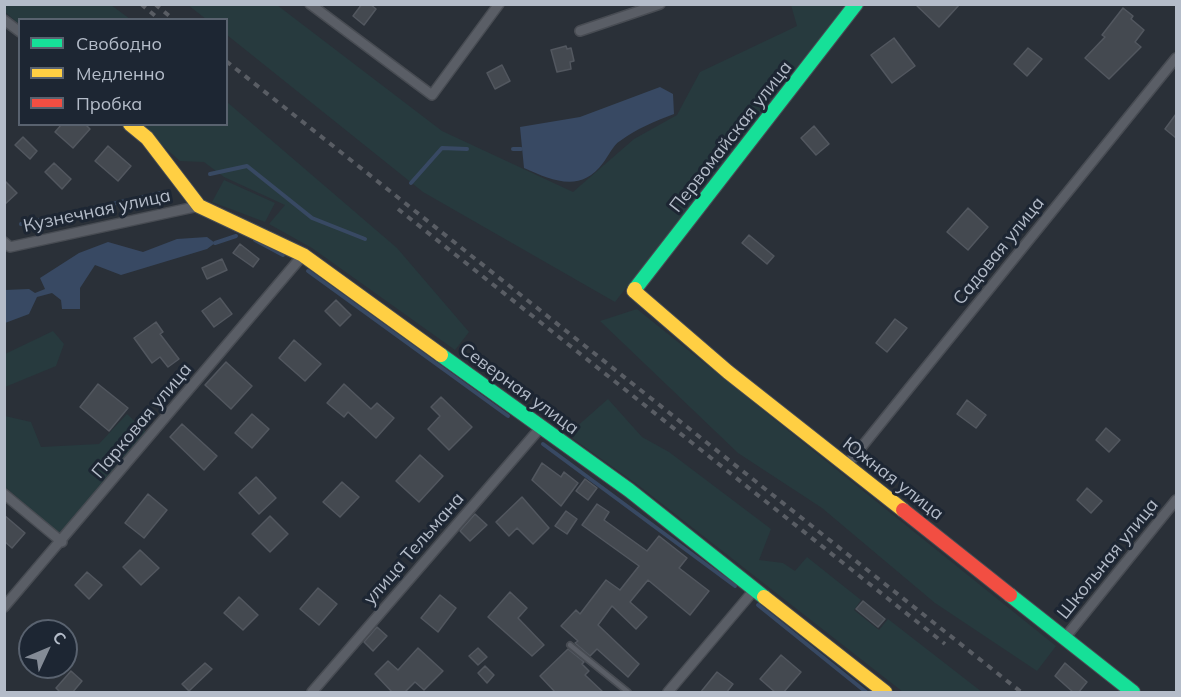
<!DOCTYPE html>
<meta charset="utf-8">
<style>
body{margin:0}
#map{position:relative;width:1181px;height:697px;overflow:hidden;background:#2a3038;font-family:Mulish,sans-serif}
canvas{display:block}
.frame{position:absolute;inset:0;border:6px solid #b4bcc9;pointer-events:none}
.legend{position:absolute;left:18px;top:18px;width:210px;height:108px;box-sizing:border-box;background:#1d2633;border:2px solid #59626f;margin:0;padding:8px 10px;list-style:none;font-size:18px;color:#b4bcc9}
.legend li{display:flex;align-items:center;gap:12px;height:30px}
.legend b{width:30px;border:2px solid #59626f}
.north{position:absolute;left:18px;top:619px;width:60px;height:60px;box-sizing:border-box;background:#1d2633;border:2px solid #59626f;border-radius:50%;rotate:46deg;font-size:16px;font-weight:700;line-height:24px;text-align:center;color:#b4bcc9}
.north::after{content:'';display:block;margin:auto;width:21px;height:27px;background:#848b96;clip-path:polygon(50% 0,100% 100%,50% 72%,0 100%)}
</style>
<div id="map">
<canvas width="1181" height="697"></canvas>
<div class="frame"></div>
<ul class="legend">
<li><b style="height:8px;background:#16e098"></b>Свободно</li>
<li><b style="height:8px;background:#ffcf43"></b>Медленно</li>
<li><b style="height:8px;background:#f24e42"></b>Пробка</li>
</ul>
<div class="north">С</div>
</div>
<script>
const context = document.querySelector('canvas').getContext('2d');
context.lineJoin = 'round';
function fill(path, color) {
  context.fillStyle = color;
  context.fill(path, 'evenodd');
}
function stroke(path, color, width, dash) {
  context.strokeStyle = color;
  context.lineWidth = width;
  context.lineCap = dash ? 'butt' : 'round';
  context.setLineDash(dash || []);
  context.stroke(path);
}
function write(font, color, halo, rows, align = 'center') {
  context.font = font + ' Mulish,sans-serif';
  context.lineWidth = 6;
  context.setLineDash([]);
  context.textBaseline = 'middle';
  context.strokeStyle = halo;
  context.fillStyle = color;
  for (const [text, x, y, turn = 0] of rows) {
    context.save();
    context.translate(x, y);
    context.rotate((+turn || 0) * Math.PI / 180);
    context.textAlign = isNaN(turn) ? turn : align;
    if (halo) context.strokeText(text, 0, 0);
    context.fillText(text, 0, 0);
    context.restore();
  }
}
const green = new Path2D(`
 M4,5H111L130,19L20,20L19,24L5,12Z
 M188,5H277L442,131L573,192L634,139L677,115L700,72L797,26L791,5H847L615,302L423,192L227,35L226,20L206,19Z
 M227,102L397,248L469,332L455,350L312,248L269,224L285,205L224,177L204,162L180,161L139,125L226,124Z
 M224,180L275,203L265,222L212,202Z
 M637,309L1056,646L1037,671L935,603L822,508L738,453L600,321Z
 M53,331L64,344L56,366L5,387V354Z
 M608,399L642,437L669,452L771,529L759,560L783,563L795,571L807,557L861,600L854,610L879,630L888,619L982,692H903L638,485L572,438L574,429Z
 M127,414L149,435L64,538L5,487V416L31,422L41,447L99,444Z`);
const water = new Path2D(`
 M660,87L673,94L674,114C655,121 636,129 620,141C613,145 608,157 603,163C581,193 553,181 524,168L520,127L580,117Z
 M207,237L215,243L207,249L121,275L95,265L80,288V309H62L61,300L52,293L37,297L29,314L5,323V290L29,289L35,293L45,289L40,278L79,253L108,242L143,252L177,239Z`);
const stream = new Path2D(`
 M513,149H521
 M210,174L247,166L312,218L365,239
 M411,183L442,148L467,149
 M21,224L166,192
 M255,240L283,255
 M215,243L236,236
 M308,271L508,416
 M543,444L735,586
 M758,605L866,692`);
const building = new Path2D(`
 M362,4H370L376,9L364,25L353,16Z
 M915,4H960L939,27Z
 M1123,8L1133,16L1131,19L1144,30L1135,42L1141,47L1109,79L1085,58L1105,37L1102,35Z
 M894,38L915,66L892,83L871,55Z
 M566,46L567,49L571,48L574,61L570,62L571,69L557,72L551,50Z
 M1028,48L1042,59L1027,76L1014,64Z
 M502,65L510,81L495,89L487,73Z
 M1176,114V138L1165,129Z
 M62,124H85L90,129L73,148L55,132Z
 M814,126L829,144L816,155L801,138Z
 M23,137L37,151L30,159L15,145Z
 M108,146L131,166L118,181L95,161Z
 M54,163L71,179L62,189L45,172Z
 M4,180L17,193L4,205Z
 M968,208L988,227L968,250L947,232Z
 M749,235L774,256L767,264L742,243Z
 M240,244L259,259L253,267L233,253Z
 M222,259L227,270L207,279L202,268Z
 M220,298L232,314L214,327L202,311Z
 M336,300L351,315L340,326L325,311Z
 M895,319L907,328L887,352L876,343Z
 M156,322L163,332L160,334L179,359L168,367L160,357L152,363L134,338Z
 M294,340L321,364L305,381L279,358Z
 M226,362L252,386L231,409L205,385Z
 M98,384L128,408L109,431L80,407Z
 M344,384L371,409L377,403L394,418L376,438L348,412L344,417L327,403Z
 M441,397L472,427L449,450L428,429L440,416L431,407Z
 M967,400L986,415L976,428L957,414Z
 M252,414L269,429L252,448L235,433Z
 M182,424L217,456L204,470L170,437Z
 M1106,428L1120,440L1109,452L1096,440Z
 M420,455L443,476L419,502L396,481Z
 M542,463L561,477L564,472L578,483L561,506L532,480Z
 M256,477L276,498L259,514L239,493Z
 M585,479L597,488L588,500L576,491Z
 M342,482L359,497L340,517L323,502Z
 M1087,488L1102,501L1091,513L1077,500Z
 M148,494L167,510L144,538L125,523Z
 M522,497L549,528L533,544L517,528L509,536L496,522Z
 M597,504L609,512L604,520L647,551L659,536L687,558L679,568L709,591L690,615L648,580L630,602L647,617L636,629L612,606L598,625L639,664L628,677L597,649L590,656L575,643L578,641L561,626L576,610L580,614L606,580L620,590L639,566L582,525Z
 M566,511L577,519L567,534L555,526Z
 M475,514L487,525L470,541L460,531Z
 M4,515L25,533L12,548L4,541Z
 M270,516L288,534L270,552L252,534Z
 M140,550L159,568L141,585L123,567Z
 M87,572L102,585L89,599L75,585Z
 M318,588L337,604L319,625L300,609Z
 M510,592L527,608L518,618L544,645L532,656L488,617Z
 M440,595L456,608L438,632L421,618Z
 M239,597L258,615L243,630L224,613Z
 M863,601L885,619L878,627L856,609Z
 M377,627L387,636L373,651L364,642Z
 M418,648L443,671L424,690L415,682L404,693H393L375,674L388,661L398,670Z
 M478,648L487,657L478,665L469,656Z
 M568,649L584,662L582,664L589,671L585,675L604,693H556L540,676Z
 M781,655L801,672L783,693H776L760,679Z
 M205,663L212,669L189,691L182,684Z
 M1065,663L1087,682L1078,693H1074L1055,676Z
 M485,666L494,675L487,683L478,673Z
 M71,671L82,681L72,693H61L56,688Z
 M717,672L733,684L726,693H700Z`);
const lane = new Path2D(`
 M570,645L628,692`);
const street = new Path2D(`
 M310,4L432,95L499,4
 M4,20L20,32
 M580,31L660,4
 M4,242L10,247L199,206
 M847,465L1176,58
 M4,494L62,542
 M4,607L303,255
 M1064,639L1176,500
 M312,692L541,427
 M668,692L755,589`);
const fast = new Path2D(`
 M635,289L856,4
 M441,355L629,490L764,597
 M1010,595L1133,692`);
const slow = new Path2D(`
 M130,124L147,138L199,206L303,255L441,355
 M635,289L634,291L728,372L903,510
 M764,597L885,692`);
const jam = new Path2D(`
 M903,510L1010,595`);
const rail = new Path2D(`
 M141,4L160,20
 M155,4L174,20
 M226,61L1021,692
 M398,209L945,644`);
const streetNames = [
 ["Первомайская улица",731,137,-52],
 ["Кузнечная улица",97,211,-12],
 ["Садовая улица",999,251,-51],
 ["Северная улица",519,389,36],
 ["Парковая улица",142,421,-50],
 ["Южная улица",893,479,38],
 ["улица Тельмана",414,549,-49],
 ["Школьная улица",1108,559,-51]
];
fill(green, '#273a3e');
fill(water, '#384963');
stroke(stream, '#384963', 4);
fill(building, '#444950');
stroke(building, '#52575f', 1.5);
stroke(lane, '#484c53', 8);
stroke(street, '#484c53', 12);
stroke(fast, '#484c53', 16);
stroke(slow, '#484c53', 16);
stroke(jam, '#484c53', 16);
stroke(lane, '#5a5e66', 4.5);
stroke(street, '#5a5e66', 9);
stroke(fast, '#16e098', 14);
stroke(slow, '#ffcf43', 14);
stroke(jam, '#f24e42', 14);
stroke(rail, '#595d64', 4, [6, 6]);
write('18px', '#b4bcc9', '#1d2633', streetNames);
</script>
